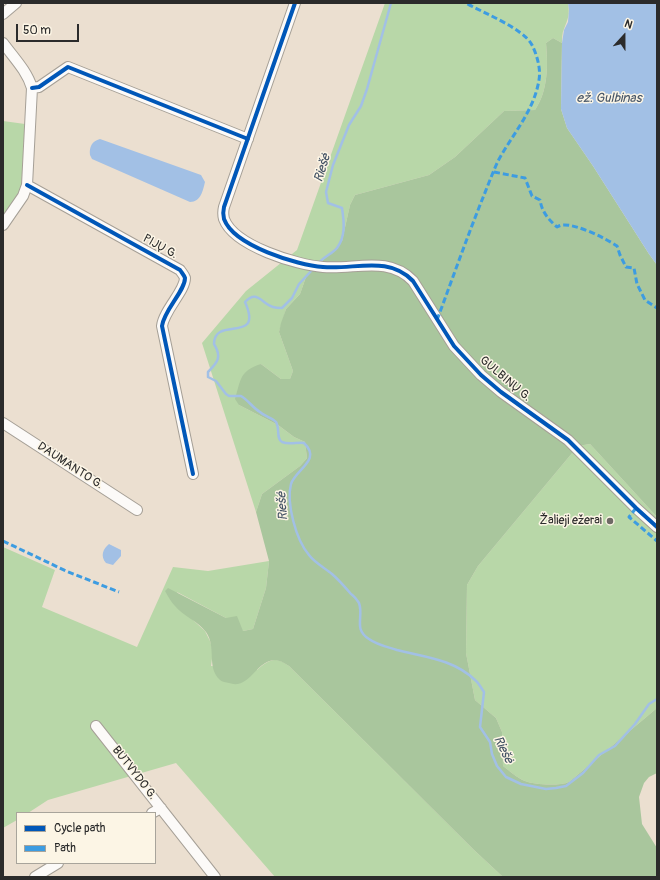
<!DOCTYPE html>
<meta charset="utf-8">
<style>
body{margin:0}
#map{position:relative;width:660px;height:880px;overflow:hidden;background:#ebdfd0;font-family:Pangolin,sans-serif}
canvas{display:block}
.frame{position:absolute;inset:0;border:4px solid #2b2b2b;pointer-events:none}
.legend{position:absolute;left:16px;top:812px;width:140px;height:52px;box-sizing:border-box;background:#fcf5e5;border:1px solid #a8a49b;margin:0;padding:5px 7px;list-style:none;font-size:12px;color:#2b2b2b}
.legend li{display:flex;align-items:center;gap:8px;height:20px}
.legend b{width:20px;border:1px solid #a8a49b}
.north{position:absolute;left:604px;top:16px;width:40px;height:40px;-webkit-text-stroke:3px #fcf5e5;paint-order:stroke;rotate:21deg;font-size:11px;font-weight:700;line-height:16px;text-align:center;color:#2b2b2b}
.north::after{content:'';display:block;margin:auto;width:14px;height:18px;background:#2b2b2b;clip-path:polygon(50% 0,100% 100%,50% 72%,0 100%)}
.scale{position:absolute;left:16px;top:24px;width:63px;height:18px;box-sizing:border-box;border:2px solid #2b2b2b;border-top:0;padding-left:5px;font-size:12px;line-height:14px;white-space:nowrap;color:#2b2b2b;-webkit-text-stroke:3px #fcf5e5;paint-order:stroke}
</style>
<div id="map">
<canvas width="660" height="880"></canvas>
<div class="frame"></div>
<ul class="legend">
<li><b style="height:5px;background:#0057b8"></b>Cycle path</li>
<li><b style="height:5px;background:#3d9ce1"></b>Path</li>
</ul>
<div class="north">N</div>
<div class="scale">50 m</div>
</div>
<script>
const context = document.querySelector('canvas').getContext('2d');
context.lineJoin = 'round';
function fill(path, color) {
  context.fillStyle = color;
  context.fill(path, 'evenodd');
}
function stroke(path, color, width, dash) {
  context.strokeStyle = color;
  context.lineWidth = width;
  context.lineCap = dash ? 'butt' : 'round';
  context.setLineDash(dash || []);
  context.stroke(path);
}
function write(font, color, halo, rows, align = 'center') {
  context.font = font + ' Pangolin,sans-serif';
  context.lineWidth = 3;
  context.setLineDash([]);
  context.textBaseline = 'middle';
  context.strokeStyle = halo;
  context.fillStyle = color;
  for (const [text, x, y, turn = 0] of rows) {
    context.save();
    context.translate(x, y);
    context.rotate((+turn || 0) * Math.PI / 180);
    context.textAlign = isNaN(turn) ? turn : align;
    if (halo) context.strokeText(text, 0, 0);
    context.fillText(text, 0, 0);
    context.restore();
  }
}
const green = new Path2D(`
 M385,3H568C570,16 568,18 564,29C562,33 562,39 562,43L553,38L546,43C548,66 548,91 535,110L504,111L455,157L429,175L355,195L350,205L342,241L306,277L300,294L286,309L279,332L293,371L290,379H281L261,364L239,405L278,425L294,437L305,442L307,458L300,466L262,494L256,512L202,343L246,291L297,250Z
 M3,121L25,124L21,190L6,215L3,218Z
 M590,444L657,517V708L569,782C560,786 534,785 525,781C517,778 510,771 503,766L502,732L496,718L475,700L466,653L467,585L478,566L578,446Z
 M3,547L55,570L42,607L137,647L173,567L208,571L269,561L266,588L253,629L243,631L226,618L177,592L193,620L205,631L210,641L213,651L211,666L257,670C269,659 276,656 289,666L474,850L503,877H275L176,763L48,800L28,813H17V820L3,828Z`);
const forest = new Path2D(`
 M553,38L562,43L561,109L567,128L593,166L649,254L657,265V517L590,444L578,446L478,566L467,585L466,653L475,700L496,718L502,732L503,766C510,771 517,778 525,781C534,785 560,786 569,782L657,708V773L649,777L644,783L639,797L642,824L657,848V877H503L474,850L289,666C259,644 254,692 229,683C226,682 222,682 220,680C206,667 217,648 206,632C198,621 183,616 175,606C171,602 168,596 165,591L168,588L226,618L237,616L243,631L253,629L266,588L269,561L256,512L262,494L300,466L307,458L305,442L294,437L278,425L239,405L235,399C241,380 239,371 261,364L281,379H290L293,371L279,332L281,323L286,309L300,294L306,277L342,241L350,205L355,195L429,175L455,157L504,111L535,110C548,91 548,66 546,43Z`);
const water = new Path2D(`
 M568,3H657V265L649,254L593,166L567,128L561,109L562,43L564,30L568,22L569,10Z
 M100,139L201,175L205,182C203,190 201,202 190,202L92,159L90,155C89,147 92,141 100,139Z
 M109,544L121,550V556L113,565L106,563C100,556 103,549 109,544Z`);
const stream = new Path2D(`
 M318,264C323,257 332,254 337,248C346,236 344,221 342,208L328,203L326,192L333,165L349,125L361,106L367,89L391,3
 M313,269L299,284L292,298L282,308C279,308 276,308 273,307C262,304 257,289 245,302C264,345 214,315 214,344C222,357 218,362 208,372V377L216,381L226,394L229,396H241C248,400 253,408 260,412C264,416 273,418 276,422C280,428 276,439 282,442C289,445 297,442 304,443C322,460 296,469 291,484C286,503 296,540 309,555C315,563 325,568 332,574C339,580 345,587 351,594C354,596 357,600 359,603C364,617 353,629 369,639C377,645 388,647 397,650C424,657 453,659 475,680C479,683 481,688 484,692L480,727L490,742L492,754L497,766L506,777L521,784L546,789L556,788L566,786L583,773L599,755L615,746L635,724L649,704L657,699`);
const minor = new Path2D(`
 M295,3L224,207C223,211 223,215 224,219C234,246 297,265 323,267C355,270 388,255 413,281L454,346L481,375L501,392L568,440L636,508L657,527
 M3,14L16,3
 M3,43C14,58 27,71 32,88L27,185L23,196L3,225
 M32,88L39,87L68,67L248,139
 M27,185L180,270C182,273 184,275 185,278C185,291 164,310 162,326L193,474
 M3,423L137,510
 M96,726L215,877
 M152,813L161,808
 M35,877L58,863`);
const quiet = new Path2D(`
 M494,172L525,178L532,196L540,200C542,212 548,219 557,227C559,226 561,225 563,225C577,224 605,238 617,246L620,255L626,267L634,268L637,284L645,300L657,308
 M437,320C452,280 466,240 482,200C487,188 492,174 498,161C512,135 534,111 539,80C541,69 537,55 532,45C523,28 483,13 466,3
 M636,508L629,517L657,541
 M3,541L66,571L119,592`);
const cycleway = new Path2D(`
 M295,3L224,207C223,211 223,215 224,219C234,246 297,265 323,267C355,270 388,255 413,281L454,346L481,375L501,392L568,440L636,508L657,527
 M32,88L39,87L68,67L248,139
 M27,185L180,270C182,273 184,275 185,278C185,291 164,310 162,326L193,474`);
const markers = [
 [610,521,4,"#6e6a65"]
];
const streetNames = [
 ["PIJŲ G.",160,247,29],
 ["GULBINŲ G.",505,379,40],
 ["DAUMANTO G.",70,466,33],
 ["BUTVYDO G.",134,773,52]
];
const poiNames = [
 ["Žalieji ežerai",602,521]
];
const waterNames = [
 ["ež. Gulbinas",609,99],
 ["Riešė",323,168,-73],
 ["Riešė",283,506,-94],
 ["Riešė",503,750,64]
];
fill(green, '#b8d7a8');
fill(forest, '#a9c69d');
fill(water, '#a2c0e5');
stroke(stream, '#a2c0e5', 2.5);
stroke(minor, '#a59f96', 12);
stroke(minor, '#fcfaf8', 10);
stroke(quiet, '#3d9ce1', 3, [6, 3]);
stroke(cycleway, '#0057b8', 4);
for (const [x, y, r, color] of markers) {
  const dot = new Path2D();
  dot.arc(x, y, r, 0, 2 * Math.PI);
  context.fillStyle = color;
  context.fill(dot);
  stroke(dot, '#fcf5e5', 1.5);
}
write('12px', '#2b2b2b', '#fcf5e5', streetNames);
write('12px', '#2b2b2b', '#fcf5e5', poiNames, 'right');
write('italic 13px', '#455466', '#fcf5e5', waterNames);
</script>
